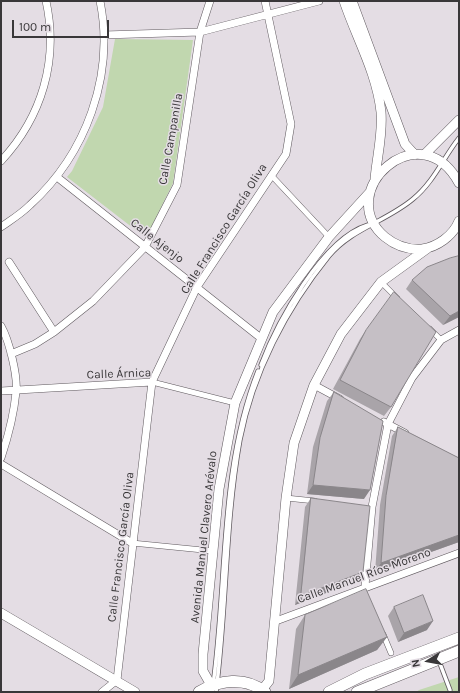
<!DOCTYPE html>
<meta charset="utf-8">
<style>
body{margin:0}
#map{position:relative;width:460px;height:693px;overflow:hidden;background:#e4dde4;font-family:Karla,sans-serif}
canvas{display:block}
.frame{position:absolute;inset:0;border:2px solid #393739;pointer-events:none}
.north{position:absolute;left:408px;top:641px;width:40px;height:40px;-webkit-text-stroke:3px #e4dde4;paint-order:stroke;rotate:259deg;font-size:11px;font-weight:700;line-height:16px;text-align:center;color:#393739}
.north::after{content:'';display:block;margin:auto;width:14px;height:18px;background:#393739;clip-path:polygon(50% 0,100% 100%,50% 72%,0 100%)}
.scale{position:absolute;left:12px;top:20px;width:97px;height:18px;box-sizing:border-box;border:2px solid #393739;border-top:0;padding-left:5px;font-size:12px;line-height:14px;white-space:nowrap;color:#393739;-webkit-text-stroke:3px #e4dde4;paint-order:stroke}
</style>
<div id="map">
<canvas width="460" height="693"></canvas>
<div class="frame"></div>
<div class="north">N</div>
<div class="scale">100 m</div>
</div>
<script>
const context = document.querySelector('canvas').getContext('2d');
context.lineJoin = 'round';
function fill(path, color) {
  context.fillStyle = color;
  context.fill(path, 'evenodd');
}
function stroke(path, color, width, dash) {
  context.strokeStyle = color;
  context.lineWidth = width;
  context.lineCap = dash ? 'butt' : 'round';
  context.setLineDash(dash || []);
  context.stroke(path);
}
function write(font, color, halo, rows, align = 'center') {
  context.font = font + ' Karla,sans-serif';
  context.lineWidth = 3;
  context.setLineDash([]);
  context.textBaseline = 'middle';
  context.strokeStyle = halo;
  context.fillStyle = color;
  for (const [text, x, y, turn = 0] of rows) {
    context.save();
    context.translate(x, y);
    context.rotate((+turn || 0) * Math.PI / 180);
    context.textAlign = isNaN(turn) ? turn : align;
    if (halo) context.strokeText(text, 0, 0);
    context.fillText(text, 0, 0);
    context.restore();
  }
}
const green = new Path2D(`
 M115,39L193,40L173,183L146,238L67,177L72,171L103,107Z
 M459,677V692H416L419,690Z`);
const service = new Path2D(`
 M261,365C277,323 322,239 368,225
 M439,661L450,690
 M212,692C228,585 218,473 258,371
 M216,692C227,608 225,523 240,440C253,373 286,309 329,256C351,229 387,221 413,199C434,182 443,158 459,138`);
const pedestrian = new Path2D(`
 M271,175L329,237
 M381,282L397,298
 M430,329L441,340
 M152,382L235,403
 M286,498L315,501
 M132,543L213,551
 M383,634L391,653`);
const minor = new Path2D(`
 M104,35L200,32L319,1
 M1,161C42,117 59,60 46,1
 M57,177L262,339
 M1,227C11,220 21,214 30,205C86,154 115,76 100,1
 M9,262L54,332
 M1,326C9,340 18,376 16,392C14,414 8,437 1,458
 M11,354L35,344L54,332L93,301L145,247L177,185L200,32L210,1
 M314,385L340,399
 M1,391L152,382
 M384,422L405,433
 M1,464L132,543
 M365,586L372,507L388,424L412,378L441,340L459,330
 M276,621L459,553
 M102,692L117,680L152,382L197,287L286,154L291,124L265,1`);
const secondary = new Path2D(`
 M344,1C356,37 377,73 381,112C383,134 377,156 375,179
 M352,1L405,144L415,155
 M424,155L459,120
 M459,183C420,111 332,192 385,237C396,246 408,250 422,249C437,247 453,236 459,221
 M1,613L135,692
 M211,685L203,671V654L219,489L235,403L273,312L329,237L370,192
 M262,690L269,681L286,498L294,443L314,385L341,334L381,282L428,248`);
const primary = new Path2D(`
 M199,692C219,680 245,676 265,692
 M329,692L365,674L459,638
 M357,692L459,651`);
const wall = new Path2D(`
 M412,280L459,317L443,325L406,289Z
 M366,330L391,407L384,416L333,389L360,339Z
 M334,392L364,499L307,494L313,447L327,401Z
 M398,427L459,458V542L375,572L380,505L392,436Z
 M311,498L363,572L357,581L295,605L305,507Z
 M394,607L427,630L398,642L388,616Z
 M305,615L387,637L377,650L289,689L296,629Z`);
const shadedWall = new Path2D(`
 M459,311V317L443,325L450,316Z
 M313,485L370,490L364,499L307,494Z
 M459,535V542L375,572L381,563Z
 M363,572L357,581L295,605L301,596Z
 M433,621L427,630L398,642L404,633Z
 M387,637L377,650L289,689L298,675Z`);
const building = new Path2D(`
 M459,256V311L450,316L412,280L427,267L450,258Z
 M394,292L436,332L391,407L340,380L366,330Z
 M334,392L383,421L370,490L313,485L320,438Z
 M398,427L459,458V535L381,563L386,496Z
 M311,498L370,506L363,572L301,596Z
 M366,589L387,637L298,675L305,615Z
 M423,595L433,621L404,633L394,607Z`);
const streetNames = [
 ["Calle Campanilla",171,139,-80],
 ["Calle Francisco García Oliva",224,229,-58],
 ["Calle Ajenjo",157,241,38],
 ["Calle Árnica",119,374,-2],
 ["Avenida Manuel Clavero Arévalo",204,537,-84],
 ["Calle Francisco García Oliva",121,547,-83],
 ["Calle Manuel Ríos Moreno",364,576,-20]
];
fill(green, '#c1d7af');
stroke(service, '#5f595e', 5);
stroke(pedestrian, '#5f595e', 6);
stroke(minor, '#5f595e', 8);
stroke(secondary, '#5f595e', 10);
stroke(primary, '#5f595e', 12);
stroke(service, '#fff', 3.5);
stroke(pedestrian, '#fff', 5);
stroke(minor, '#fff', 7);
stroke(secondary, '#fff', 9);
stroke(primary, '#fff', 11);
fill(wall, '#a9a4a9');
fill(shadedWall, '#8a868a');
fill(building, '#c5bfc5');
stroke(building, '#8a868a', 1);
write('12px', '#393739', '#e4dde4', streetNames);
</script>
